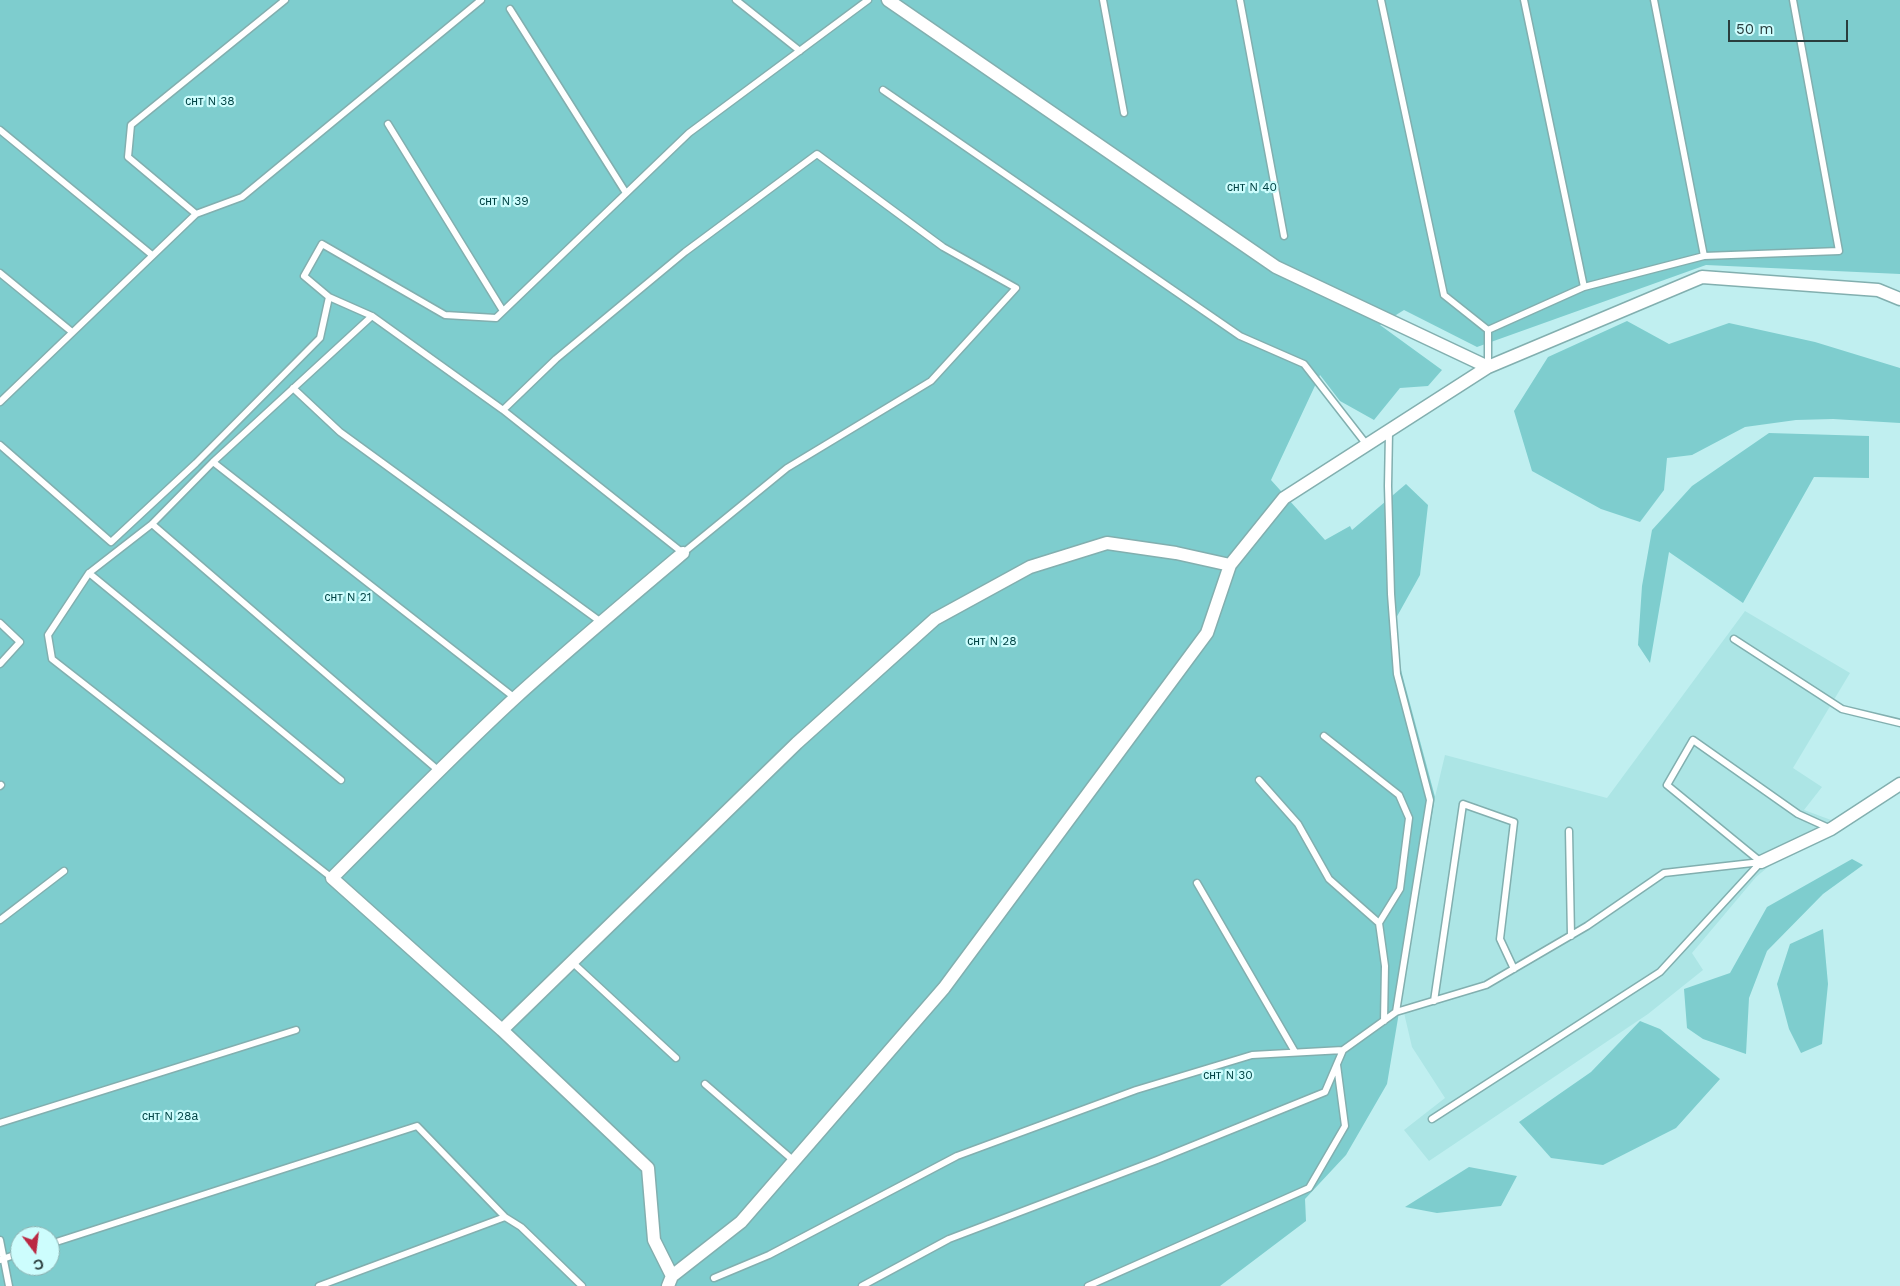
<!DOCTYPE html>
<meta charset="utf-8">
<style>
body{margin:0}
#map{position:relative;width:1900px;height:1286px;overflow:hidden;background:#c0eff0;font-family:"Work Sans",sans-serif}
canvas{display:block}
.north{position:absolute;left:10px;top:1226px;width:50px;height:50px;box-sizing:border-box;background:#cdfdfd;border:1px solid #8cb0b0;border-radius:50%;rotate:165deg;font-size:14px;font-weight:700;line-height:20px;text-align:center;color:#2a3d3d}
.north::after{content:'';display:block;margin:auto;width:18px;height:22px;background:#ba2943;clip-path:polygon(50% 0,100% 100%,50% 72%,0 100%)}
.scale{position:absolute;left:1728px;top:20px;width:120px;height:22px;box-sizing:border-box;border:2px solid #2a3d3d;border-top:0;padding-left:6px;font-size:15px;line-height:18px;white-space:nowrap;color:#2a3d3d;-webkit-text-stroke:4px #cdfdfd;paint-order:stroke}
</style>
<div id="map">
<canvas width="1900" height="1286"></canvas>
<div class="north">С</div>
<div class="scale">50 m</div>
</div>
<script>
const context = document.querySelector('canvas').getContext('2d');
context.lineJoin = 'round';
function fill(path, color) {
  context.fillStyle = color;
  context.fill(path, 'evenodd');
}
function stroke(path, color, width, dash) {
  context.strokeStyle = color;
  context.lineWidth = width;
  context.lineCap = dash ? 'butt' : 'round';
  context.setLineDash(dash || []);
  context.stroke(path);
}
function write(font, color, halo, rows, align = 'center') {
  context.font = font + ' "Work Sans",sans-serif';
  context.lineWidth = 4.5;
  context.setLineDash([]);
  context.textBaseline = 'middle';
  context.strokeStyle = halo;
  context.fillStyle = color;
  for (const [text, x, y, turn = 0] of rows) {
    context.save();
    context.translate(x, y);
    context.rotate((+turn || 0) * Math.PI / 180);
    context.textAlign = isNaN(turn) ? turn : align;
    if (halo) context.strokeText(text, 0, 0);
    context.fillText(text, 0, 0);
    context.restore();
  }
}
const built = new Path2D(`
 M1745,611L1850,673L1793,768L1822,787L1804,810L1831,820L1810,832L1756,877L1692,953L1703,970L1648,1014L1429,1161L1404,1130L1445,1098L1412,1047L1401,1000L1435,797L1445,755L1607,798Z`);
const green = new Path2D(`
 M0,0H1900V274L1706,265L1477,347L1404,310L1380,325L1442,370L1428,386L1400,388L1374,420L1340,401L1320,375L1271,480L1325,540L1350,526L1352,530L1406,484L1428,505L1420,575L1390,629L1435,797L1387,1084L1346,1155L1305,1199L1306,1221L1220,1286H0ZM20,1236H50V1266H20Z
 M1627,321L1669,344L1729,323L1815,342L1900,368V423L1833,419L1796,420L1745,427L1692,455L1667,458L1664,490L1640,522L1601,509L1532,471L1514,411L1548,357Z
 M1769,433L1869,436V478L1814,477L1743,603L1669,552L1650,663L1638,645L1642,586L1652,530L1692,486Z
 M1852,859L1863,865L1823,894L1767,951L1749,998L1746,1054L1703,1039L1687,1028L1684,989L1730,973L1767,907Z
 M1823,929L1828,984L1822,1044L1801,1053L1789,1029L1777,984L1790,944Z
 M1640,1021L1660,1029L1720,1079L1676,1128L1603,1165L1551,1158L1519,1122L1591,1072Z
 M1469,1167L1517,1176L1501,1206L1437,1213L1405,1207Z`);
const lane = new Path2D(`
 M285,0L131,125L128,157L196,214L242,197L481,0
 M736,0L800,51
 M1103,0L1124,113
 M1240,0L1284,236
 M1381,0L1444,295L1488,330
 M1524,0L1584,287
 M1654,0L1704,256
 M510,9L626,193
 M883,90L1240,336L1304,364L1367,445
 M388,124L503,311
 M0,130L152,255
 M0,273L72,332
 M329,297L372,316L503,410L683,553L787,468L931,381L1016,288L943,247L817,154L685,252L556,359L503,410
 M1488,367V330L1584,287L1704,256L1839,251L1793,0
 M293,388L340,432L601,622
 M0,402L196,214
 M1389,432L1388,486L1391,594L1397,674L1430,800L1396,1012
 M0,445L111,542L196,463L320,338L329,297L304,276L322,244L445,315L496,318L689,133L868,0
 M213,462L515,698
 M152,524L439,771
 M89,573L341,780
 M0,623L20,642L0,664
 M1734,639L1842,709L1900,723
 M1324,736L1399,795L1409,818L1400,889L1379,923
 M1259,780L1298,824L1329,879L1379,923L1385,966L1384,1021
 M0,786L1,785
 M1569,831L1571,936
 M1761,862L1667,785L1693,740L1798,814L1831,829
 M332,878L52,659L48,635L89,573L152,524L213,462L372,316
 M1197,883L1295,1052
 M0,920L64,871
 M572,962L676,1058
 M1434,1001L1463,804L1514,822L1500,939L1514,969
 M705,1084L794,1161
 M1432,1119L1660,972L1761,862
 M0,1123L296,1030
 M0,1240L9,1286
 M50,1244L417,1126L505,1217L521,1227L582,1286
 M0,1260L20,1253
 M714,1278L769,1255L957,1156L1136,1090L1252,1055L1343,1050L1396,1012L1486,985L1587,926L1664,873L1761,862
 M319,1286L505,1217
 M862,1286L949,1239L1157,1160L1325,1092L1343,1050
 M1088,1286L1309,1188L1345,1126L1337,1065`);
const street = new Path2D(`
 M888,0L1276,267L1488,367
 M1761,862L1831,829L1900,784
 M502,1030L332,878C393,817 453,755 516,697C570,648 626,601 683,553
 M672,1276L654,1240L648,1168L502,1030L797,743L935,619L1030,567L1107,543L1176,553L1230,565
 M668,1286L672,1276L741,1222L944,988L1207,633L1230,565L1284,498L1488,367L1702,277L1878,290L1900,299`);
const parkNames = [
 ["снт N 38",210,101],
 ["снт N 40",1252,187],
 ["снт N 39",504,201],
 ["снт N 21",348,597],
 ["снт N 28",992,641],
 ["снт N 30",1228,1075],
 ["снт N 28а",170,1116]
];
fill(built, '#ace5e5');
fill(green, '#7ecdce');
stroke(lane, '#82afaf', 9);
stroke(street, '#82afaf', 15);
stroke(lane, '#fff', 6);
stroke(street, '#fff', 12);
write('12px', '#004344', '#cdfdfd', parkNames);
</script>
